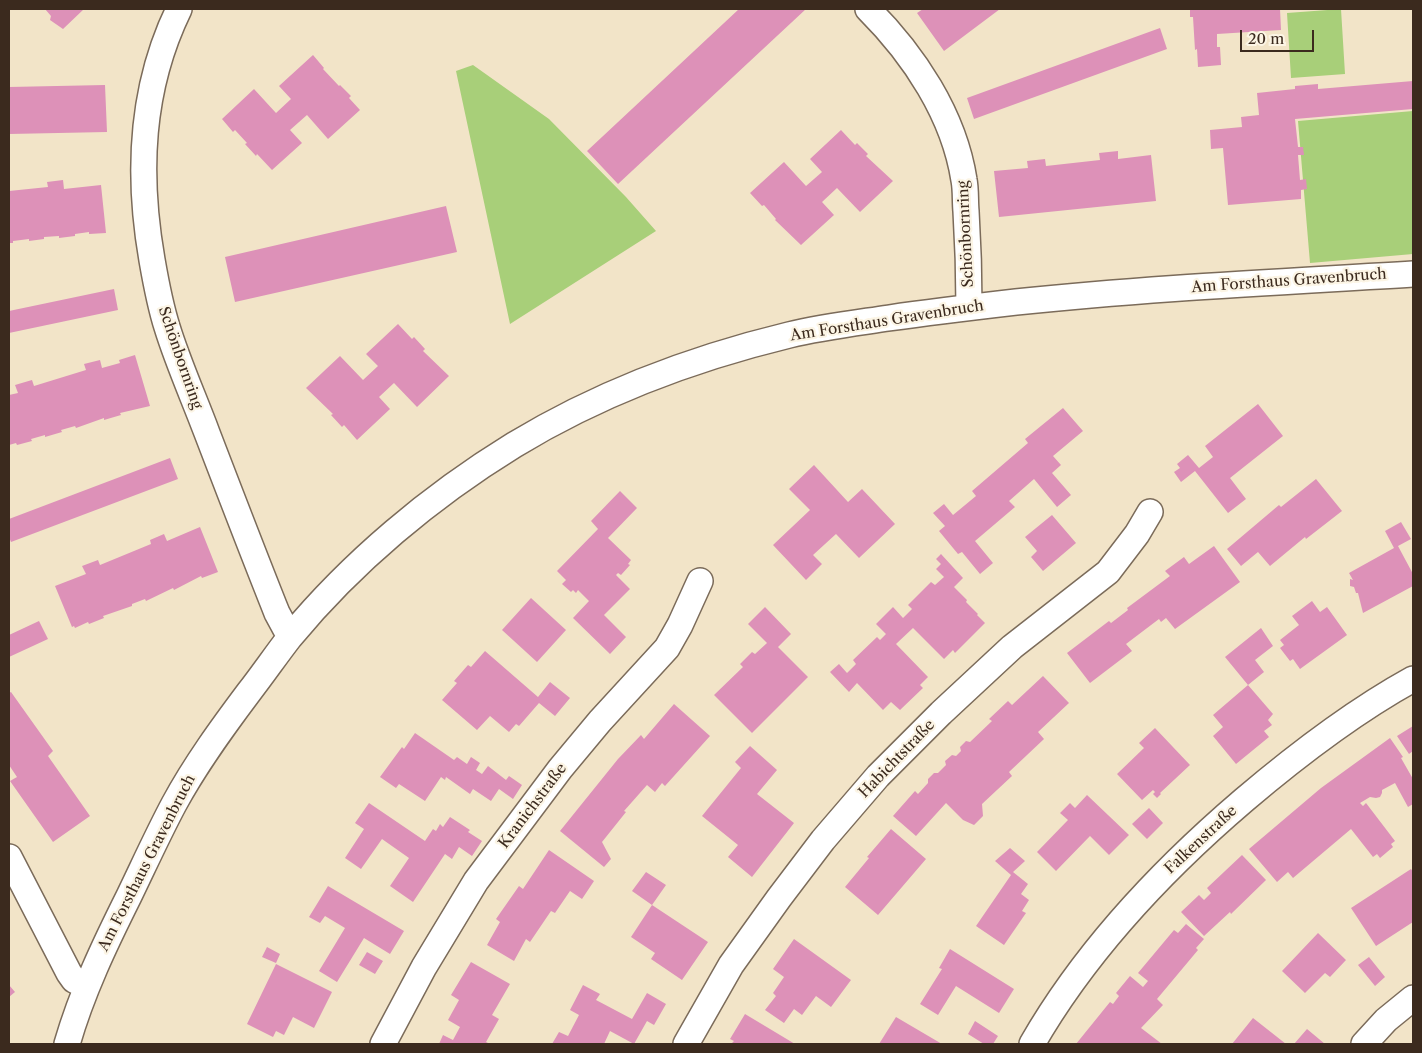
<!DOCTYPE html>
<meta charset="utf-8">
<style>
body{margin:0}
#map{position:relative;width:1422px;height:1053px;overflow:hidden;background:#f2e4c8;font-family:"Libre Caslon Text",serif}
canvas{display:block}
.frame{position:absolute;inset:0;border:10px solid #3b2a1e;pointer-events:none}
.scale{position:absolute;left:1240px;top:30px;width:74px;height:22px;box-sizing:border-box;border:2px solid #3b2a1e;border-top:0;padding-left:6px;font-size:15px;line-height:18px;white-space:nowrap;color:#3b2a1e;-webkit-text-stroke:4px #fcf5e5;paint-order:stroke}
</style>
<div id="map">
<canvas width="1422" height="1053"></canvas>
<div class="frame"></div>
<div class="scale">20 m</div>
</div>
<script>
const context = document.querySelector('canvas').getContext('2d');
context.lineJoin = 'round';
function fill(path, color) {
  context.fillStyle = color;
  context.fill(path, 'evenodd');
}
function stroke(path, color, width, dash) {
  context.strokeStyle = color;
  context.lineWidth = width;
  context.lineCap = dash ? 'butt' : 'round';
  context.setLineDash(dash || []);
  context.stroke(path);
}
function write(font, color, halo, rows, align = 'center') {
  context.font = font + ' "Libre Caslon Text",serif';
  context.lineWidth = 4.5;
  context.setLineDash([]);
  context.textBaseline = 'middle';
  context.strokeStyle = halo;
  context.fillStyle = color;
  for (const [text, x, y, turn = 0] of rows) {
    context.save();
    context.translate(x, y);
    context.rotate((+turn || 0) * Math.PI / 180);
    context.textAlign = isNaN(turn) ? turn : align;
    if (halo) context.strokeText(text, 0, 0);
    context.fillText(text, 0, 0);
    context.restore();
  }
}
const green = new Path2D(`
 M1341,9L1345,74L1291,78L1287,13Z
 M473,65L549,119L626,197L656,231L510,324L456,71Z
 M1413,111V254L1310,263L1298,121Z`);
const building = new Path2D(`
 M45,9H84L63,29L50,20L51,16Z
 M739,9H806L618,184L587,151Z
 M923,9H1000L944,51L917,13Z
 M1190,9H1280L1281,30L1217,34V47H1220L1221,65L1198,67L1197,49L1195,50L1193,17H1190Z
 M1160,28L1167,49L974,119L967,98Z
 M313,55L324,68L323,69L339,86L340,85L351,96L349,98L360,110L328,139L307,115L290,130L302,143L272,170L257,154L256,156L245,144L247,143L235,130L233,132L222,119L254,89L276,113L291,99L279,86Z
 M1413,81V109L1295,119L1298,147H1303L1304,155H1298L1300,180L1306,179L1307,189L1301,190V199L1228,205L1223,148L1211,149L1210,130L1242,127L1241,117L1259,115L1257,93L1295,89V86L1318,84V89Z
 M105,85L107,132L9,134V87Z
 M841,130L855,145L857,143L868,154L866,156L893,181L860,212L837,188L822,202L834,215L801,245L775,220L776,219L764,205L762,206L750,193L784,162L806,186L822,172L810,159Z
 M1118,151V159L1151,155L1156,201L999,217L994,171L1028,168L1027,161L1045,159L1046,166L1100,160L1099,153Z
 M63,180L64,189L101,185L106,233L89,234V232L75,234V236L59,238V236L44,237V239L29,241V239L13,241V243H9V191L48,187L47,182Z
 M446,206L457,252L235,302L225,257Z
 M114,289L118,310L9,333V311Z
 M398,324L412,339L414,337L425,349L423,351L449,376L417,407L394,383L379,397L390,409L357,440L344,425L342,427L331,415L333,414L306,388L340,356L363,380L378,366L366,354Z
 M135,355L150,406L120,413L121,415L104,420V418L76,428L75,426L61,430L62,432L45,437V435L31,439L32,441L17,445L16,443L9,445V395L18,393L15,385L32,380L34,386L86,370L84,364L100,360L102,368L120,363L119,360Z
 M1258,404L1283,436L1230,478L1246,499L1228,513L1195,471L1181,482L1174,472L1180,468L1177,464L1188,455L1199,468L1213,457L1205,446Z
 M1063,408L1083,431L1053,456L1061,465L1052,473L1071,495L1057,507L1034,479L1009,501L1015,507L975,541L993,563L980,574L962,552L958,554L939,531L945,526L933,513L944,504L953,515L976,496L972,491L1028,443L1025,439Z
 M170,458L178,479L11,542L9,537V519Z
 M814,465L848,502L862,489L895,524L859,558L836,534L813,555L822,564L806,580L773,545L810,510L789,489Z
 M1316,479L1342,511L1306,539L1305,537L1270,566L1258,552L1241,566L1227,549L1279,505L1281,507Z
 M620,491L637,508L608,538L631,560L628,564L630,565L621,575L618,573L616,575L630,589L604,615L626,637L610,654L573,618L589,601L578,590L576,593L573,590L571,592L562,584L566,580L557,571L598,529L591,521Z
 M1052,515L1076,543L1043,571L1031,557L1037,551L1025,537Z
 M1401,522L1411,539L1398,546L1413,574V586L1363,613L1358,593H1356L1354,587L1350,586V579L1353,580L1349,573L1394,548L1385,531Z
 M200,527L218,572L202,578L201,576L174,590L173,588L146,601L145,599L132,604V606L103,616L104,618L89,624L88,622L75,628L74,626L72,627L55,586L86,574L82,566L98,560L100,565L151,544L150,540L164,534L167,541Z
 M1214,546L1240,582L1175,629L1166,618L1161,622L1159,619L1126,644L1132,651L1090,683L1067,653L1109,621L1111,623L1128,610L1127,608L1170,576L1165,571L1184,557L1189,564Z
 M941,554L963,578L954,587L967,600L966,602L978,614L977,615L985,623L955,653L953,650L944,659L913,628L896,644L928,677L920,685L923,688L900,710L891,702L883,710L857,683L849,692L830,672L839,664L847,673L856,664L853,660L877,637L880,640L886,634L876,624L893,607L903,618L912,609L908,605L931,582L935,585L944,577L936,569L941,564L936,559Z
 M531,598L566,630L537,662L502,630Z
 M1312,601L1320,612L1327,607L1347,635L1300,669L1293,659L1290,661L1280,648L1284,645L1280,640L1299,625L1292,616Z
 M765,607L791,634L778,647L808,677L752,733L714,695L743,667L740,664L752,652L755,654L767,643L748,624Z
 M39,621L48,639L9,657V635Z
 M1261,628L1273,646L1255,660L1264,672L1248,685L1273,714L1268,720L1272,725L1264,731L1269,737L1236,764L1213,736L1223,727L1213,715L1248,685L1225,657Z
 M485,651L538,697L550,682L570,698L555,716L539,703L519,726L516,724L509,732L490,716L477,730L442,700L457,683L454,681L468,665L471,667Z
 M1043,676L1069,703L1038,732L1044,739L1009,772L1012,776L982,804L983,816L974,825L963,820L946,803L916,836L893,816L915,791L918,794L928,783V779L934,773H938L946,765L945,761L952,755L956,756L961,751L960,747L966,741L970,742L992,721L989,719L1008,701L1012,705Z
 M11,692L53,751L48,756L90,816L53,842L10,781L17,777L9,765V693Z
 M674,704L710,736L665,786L662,783L655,792L647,785L624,811L626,812L602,842L611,859L604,867L560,831L618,759L641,735L644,739Z
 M1413,726V751L1409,754L1397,736Z
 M1155,728L1190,765L1160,793L1161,794L1157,798L1153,794L1155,792L1153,790L1142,800L1117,774L1144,748L1139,743Z
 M415,733L454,760L457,757L467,764L471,757L480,763L476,770L482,774L488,766L506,780L509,776L522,785L513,799L499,789L491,801L473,789L470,794L446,777L445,780L441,777L425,801L399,784L396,788L380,777L402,747L404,749Z
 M1390,738L1403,757L1401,758L1413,779V804L1408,807L1395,783L1382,790V793L1380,797L1376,798L1370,797L1360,803L1363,806L1366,803L1395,841L1391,844L1393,847L1380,858L1377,854L1373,857L1351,829L1293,878L1288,872L1277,882L1249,849L1321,788Z
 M750,746L777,770L757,794L794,823L752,877L728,857L738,845L702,816L741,768L735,762Z
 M1087,795L1129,835L1109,855L1090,836L1056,871L1037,852L1068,820L1060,813L1070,803L1075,808Z
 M369,803L425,841L433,829L436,831L440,824L443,827L450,817L470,830L468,832L482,841L472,856L459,847L452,859L445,854L413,902L390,886L409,858L382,839L361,869L345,858L364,829L355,823Z
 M1149,808L1163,823L1147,839L1132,824Z
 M891,829L926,859L878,915L845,887L869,858L867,857Z
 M1010,848L1025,861L1013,872L1028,884L1021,894L1029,900L1022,911L1026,913L1004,945L976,926L1011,875L995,861Z
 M549,850L594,881L582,899L570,891L555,913L551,911L530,942L526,939L514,961L487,945L500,922L496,919L519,886L523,889Z
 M1242,855L1266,880L1231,914L1230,912L1204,936L1181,912L1199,895L1204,900L1211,893L1207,888Z
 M1411,869L1413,872V922L1376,946L1351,908Z
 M646,872L666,885L652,905L632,891Z
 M328,886L404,931L390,954L364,938L337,982L319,971L345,928L325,916L320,923L309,917Z
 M652,905L708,942L682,980L651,959L655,953L631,937Z
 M1186,924L1204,939L1196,948L1198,950L1157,999L1163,1005L1141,1028L1162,1044H1076L1110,1002L1113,1004L1119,996L1116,993L1130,976L1143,987L1148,981L1138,973L1174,930L1178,933Z
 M1318,933L1346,960L1330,977L1325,973L1305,993L1282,971Z
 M794,939L851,980L831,1007L816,996L802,1015L794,1009L784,1023L765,1010L776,996L773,993L784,977L773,969Z
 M267,947L280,954L276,963L262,957Z
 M950,949L1014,989L999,1013L956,986L938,1015L920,1004L942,969L939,968Z
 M367,952L383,961L375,974L359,965Z
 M1369,957L1385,977L1375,986L1358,965Z
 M471,962L510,984L492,1015L499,1019L486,1042L490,1044H439L443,1035L453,1040L460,1027L448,1020L459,1000L451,995Z
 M276,964L332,992L314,1028L293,1017L284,1035L276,1031L273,1037L247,1024Z
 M9,985L15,992L9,997Z
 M583,985L600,994L596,1000L632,1019L647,993L666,1004L654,1025L647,1021L634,1044L610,1031L604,1044H552L559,1032L568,1036L579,1015L570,1010Z
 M745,1014L795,1044H731L734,1041L730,1039Z
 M896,1017L942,1044H879Z
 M1253,1018L1286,1044H1232Z
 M975,1021L998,1036L993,1044H984L968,1034Z
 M1307,1029L1325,1044H1294Z`);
const minor = new Path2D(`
 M179,9C140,89 137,174 152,260C156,283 160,305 167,327C178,363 194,398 207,433C230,493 253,553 277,613L290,637
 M868,9C914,55 954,115 964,180C966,190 965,201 966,211C968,243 969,275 969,307
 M9,857L69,973L74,980L86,986
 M67,1044C82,992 105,944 129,896C144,865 158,834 174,804C195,765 222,728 249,692C263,674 276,655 290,637C352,562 431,496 514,445C598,394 694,358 789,335C822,327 856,323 889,318C931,312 973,307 1016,302C1148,288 1281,282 1413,274
 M383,1044L424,967L476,881L560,769L600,721L667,648L680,625L700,581
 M686,1044L731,965L779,898L823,840L878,776L941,713L1012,647L1108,572L1137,534L1150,512
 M1032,1044C1086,950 1162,870 1244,800C1297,755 1353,712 1413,679
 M1364,1044L1386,1020L1413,998`);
const streetNames = [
 ["Schönbornring",966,234,-93],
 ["Am Forsthaus Gravenbruch",1289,281,-4],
 ["Am Forsthaus Gravenbruch",887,321,-9],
 ["Schönbornring",180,358,71],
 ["Habichtstraße",897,759,-46],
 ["Kranichstraße",533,806,-53],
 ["Falkenstraße",1201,840,-43],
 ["Am Forsthaus Gravenbruch",147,863,-63]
];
fill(green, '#a8cf79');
fill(building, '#dd91b8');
stroke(minor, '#7b6b5a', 28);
stroke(minor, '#fff', 25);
write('15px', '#3b2a1e', '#fcf5e5', streetNames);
</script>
